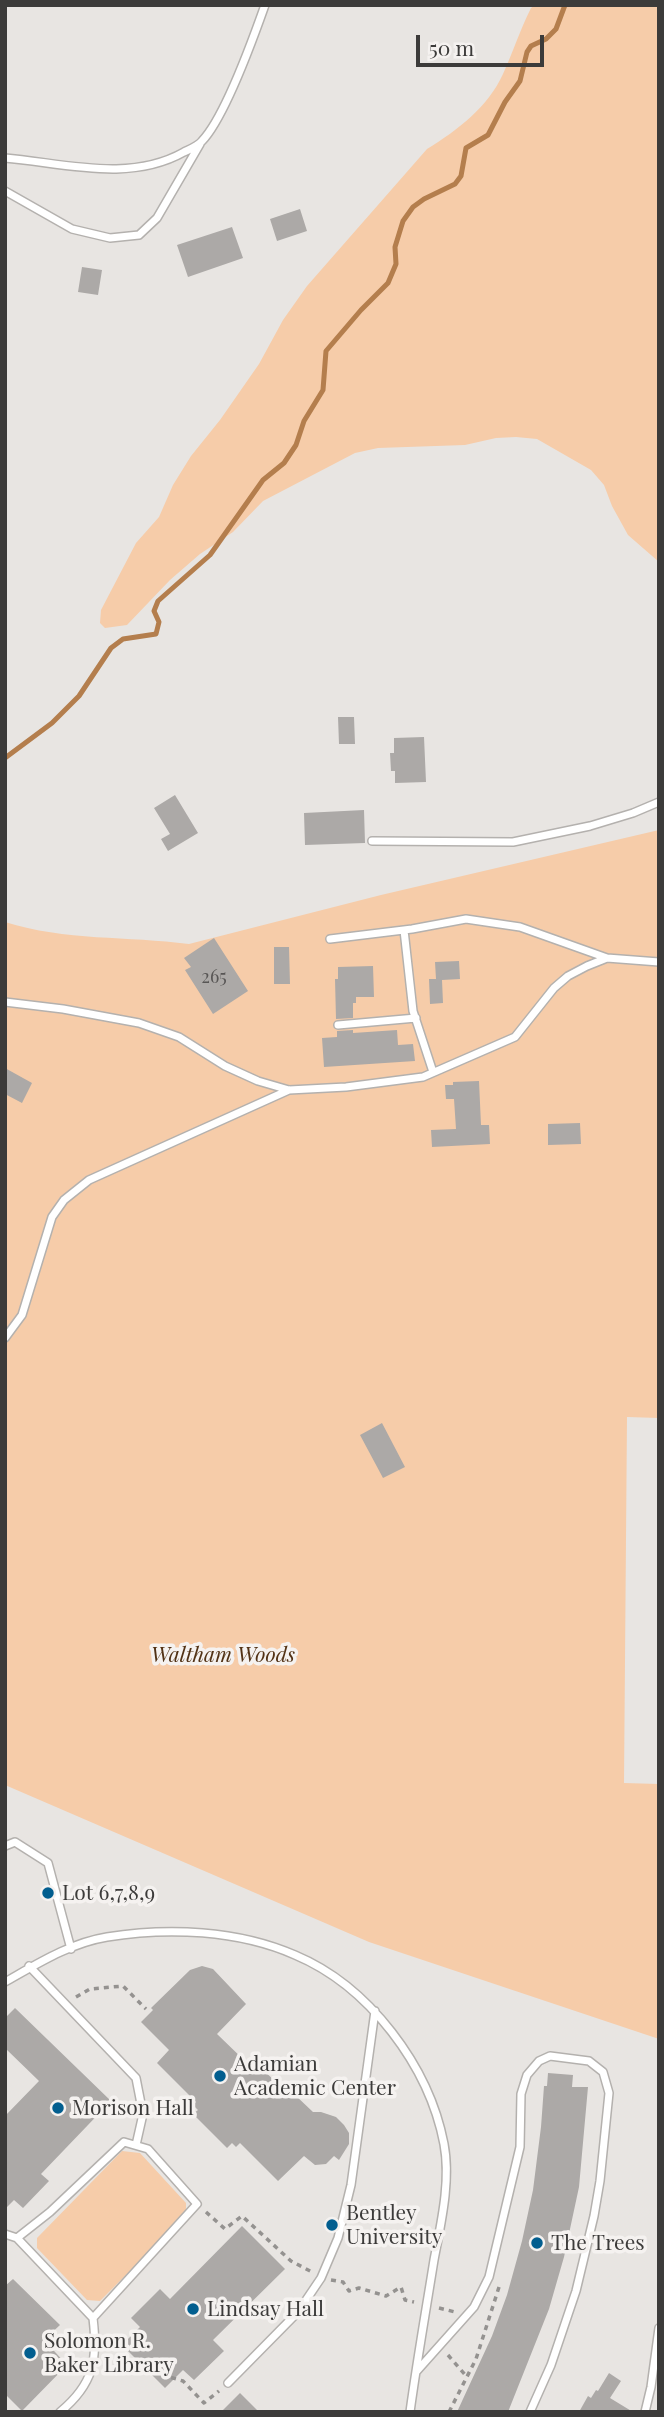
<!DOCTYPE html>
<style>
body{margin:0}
#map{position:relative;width:664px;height:2417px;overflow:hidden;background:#e8e5e2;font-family:"Playfair Display",serif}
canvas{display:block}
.frame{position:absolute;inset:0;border:7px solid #3c3b3a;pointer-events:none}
.scale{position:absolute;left:416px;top:35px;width:128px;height:32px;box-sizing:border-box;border:4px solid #3c3b3a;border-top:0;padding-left:9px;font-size:21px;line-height:24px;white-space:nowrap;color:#3c3b3a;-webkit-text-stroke:5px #f5f2f0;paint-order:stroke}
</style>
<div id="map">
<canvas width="664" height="2417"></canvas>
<div class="frame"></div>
<div class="scale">50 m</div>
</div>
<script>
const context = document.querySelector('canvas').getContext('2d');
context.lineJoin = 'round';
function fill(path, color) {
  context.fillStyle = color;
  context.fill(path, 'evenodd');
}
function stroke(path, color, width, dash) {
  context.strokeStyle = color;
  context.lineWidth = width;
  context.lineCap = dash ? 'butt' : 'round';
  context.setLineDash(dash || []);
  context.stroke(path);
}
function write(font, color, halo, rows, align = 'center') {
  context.font = font + ' "Playfair Display",serif';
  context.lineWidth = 7;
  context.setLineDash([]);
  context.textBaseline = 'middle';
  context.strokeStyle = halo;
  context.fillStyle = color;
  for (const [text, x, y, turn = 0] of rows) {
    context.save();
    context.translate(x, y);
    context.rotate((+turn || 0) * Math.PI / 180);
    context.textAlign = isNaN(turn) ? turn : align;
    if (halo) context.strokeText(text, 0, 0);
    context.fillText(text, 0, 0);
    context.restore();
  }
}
const green = new Path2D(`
 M535,5H659V562L628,535L612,506L604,485L591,470L537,439L516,437L496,438L465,445L378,448L355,453L263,501L233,532L200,554L170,580L127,625L105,628L100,623L101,610L136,543L159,517L173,485L191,456L220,420L259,364L283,320L307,286L427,149C458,130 488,107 503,74C513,52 520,30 531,8Z
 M659,830V1418L627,1417L624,1783L659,1784V2039L369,1942L5,1785V922C65,941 128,936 189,944L381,895Z
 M122,2151L140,2153L186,2203V2215L100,2301L87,2300L37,2248V2238Z`);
const stream = new Path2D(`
 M5,758L52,723L79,696L111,648L123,639L156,634L159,622L154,611L158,601L210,555L263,480L284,463L296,445L304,421L323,390L326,351L361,310L388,283L396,264L395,247L403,221L413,207L424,199L455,184L461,176L466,148L488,135L505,102L520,81L527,52L531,46L546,39L556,29L565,5`);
const building = new Path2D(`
 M300,209L307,231L277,241L270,219Z
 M232,227L243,258L188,277L177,245Z
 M82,267L102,270L98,295L78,292Z
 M338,717H354L355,744H339Z
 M424,737L426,782L395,783V771H391L390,753H394V738Z
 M175,795L198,833L168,851L161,839L170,834L154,808Z
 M364,810L365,843L305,845L304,813Z
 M214,938L248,991L213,1014L185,970L191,967L184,958Z
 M274,947H289L290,984H274Z
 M459,961L460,979L442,980L443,1003L430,1004L429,979H436L435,962Z
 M373,966L374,997H356V1003H353V1018L336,1019L335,979H338V967Z
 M353,1030V1033L397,1030L398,1045L413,1044L415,1061L324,1067L322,1038L337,1037V1031Z
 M5,1068L32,1083L22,1103L5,1094Z
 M479,1081L481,1125H489L490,1144L432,1147L431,1130L456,1129L454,1099H446L445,1085H453V1082Z
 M580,1123L581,1144L548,1145V1124Z
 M382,1423L405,1467L383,1478L360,1435Z
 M202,1966L213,1969L246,2004L217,2034L246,2062L250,2058L288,2093L294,2094L313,2112H321L336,2117L344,2125L349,2133V2144L339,2160L334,2156L326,2164L315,2165L304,2156L278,2181L240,2143L236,2147L232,2143L227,2148L193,2114L198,2110L193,2105L196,2102L157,2063L169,2050L141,2022L153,2010L151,2008L190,1970Z
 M15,2008L111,2101L41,2174L49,2181L23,2208L14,2200L5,2209V2116L39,2081L5,2048V2018Z
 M548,2073L573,2075L572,2087H588L579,2187L564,2257L549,2309L508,2412H457L492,2336L507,2295L522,2241L533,2190L541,2127L544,2086H547Z
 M242,2226L285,2269L213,2340L224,2351L194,2380L183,2370L165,2388L122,2345L140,2327L131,2318L160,2289L170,2299Z
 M13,2279L60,2325L44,2340L67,2365L22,2411L5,2394V2286Z
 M609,2373L621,2381L610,2398L633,2412H579L588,2396L591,2398L596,2390L598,2391Z
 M240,2393L259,2412H221Z`);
const path = new Path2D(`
 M76,1997L90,1989L123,1986L146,2009
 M206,2212L225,2229L242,2216L291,2261L312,2272
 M331,2280L343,2282L349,2291L359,2288L386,2296L401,2287L405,2300L414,2302
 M439,2308L455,2312
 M448,2355L467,2377
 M103,2367L128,2365L183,2381L204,2403L219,2391
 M449,2412L476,2359L500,2284`);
const service = new Path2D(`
 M5,158C64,163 129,183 184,152C190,149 198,146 202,141C225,117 253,39 265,5
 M5,191L72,229L110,238L139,235L157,218L200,144
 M372,841L513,842L590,826L633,813L659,802
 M404,930L413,1011L433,1072
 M330,939L412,929L466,919L520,927L607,958L659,962
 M5,1002L63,1009L139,1023L179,1037L225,1066L258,1081L289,1090L346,1087L423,1077L515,1037L554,988L568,976L587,966L607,958
 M338,1025L416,1018
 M5,1338L22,1315L52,1217L64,1200L89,1180L289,1090
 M5,1846L15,1842L48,1863L71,1949
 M29,1966L136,2078L143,2114L136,2145
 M5,1982C37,1964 70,1943 107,1937C168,1927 238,1930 295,1955C369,1986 429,2066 444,2144C451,2181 441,2223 434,2260C426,2310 417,2361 410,2412
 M5,2234L17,2238L93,2318L197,2204L148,2149L124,2142L50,2212L17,2238
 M416,2372L474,2307L489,2277L520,2147L521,2094L527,2075L539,2061L550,2056L589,2061L603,2072L609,2093L600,2181L594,2216L576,2291L551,2365L530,2412
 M228,2383L298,2312L321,2278L338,2238L351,2185L375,2011
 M60,2412C94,2384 98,2359 93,2318
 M645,2412L651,2387L659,2328`);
const markers = [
 [48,1893,7,"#025e8f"],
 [220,2076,7,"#025e8f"],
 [58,2108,7,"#025e8f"],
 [332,2225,7,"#025e8f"],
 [537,2243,7,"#025e8f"],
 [193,2309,7,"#025e8f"],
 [30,2353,7,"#025e8f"]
];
const numberNames = [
 ["265",214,977]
];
const parkNames = [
 ["Waltham Woods",223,1655]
];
const poiNames = [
 ["Lot 6,7,8,9",62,1893],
 ["Adamian",234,2064],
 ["Academic Center",234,2088],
 ["Morison Hall",72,2108],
 ["Bentley",346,2213],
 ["University",346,2237],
 ["The Trees",551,2243],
 ["Lindsay Hall",207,2309],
 ["Solomon R.",44,2341],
 ["Baker Library",44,2365]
];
fill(green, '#f6cca9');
stroke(stream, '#b47e4d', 5);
fill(building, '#aca9a7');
stroke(service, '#b4b1ae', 10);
stroke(path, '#949290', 3.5, [5, 5]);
stroke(service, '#fff', 7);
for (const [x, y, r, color] of markers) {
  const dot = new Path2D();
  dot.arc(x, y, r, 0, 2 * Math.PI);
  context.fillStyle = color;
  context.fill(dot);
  stroke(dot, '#f5f2f0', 2.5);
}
write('18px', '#585655', null, numberNames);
write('italic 21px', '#523215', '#f5f2f0', parkNames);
write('21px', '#3c3b3a', '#f5f2f0', poiNames, 'left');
</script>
